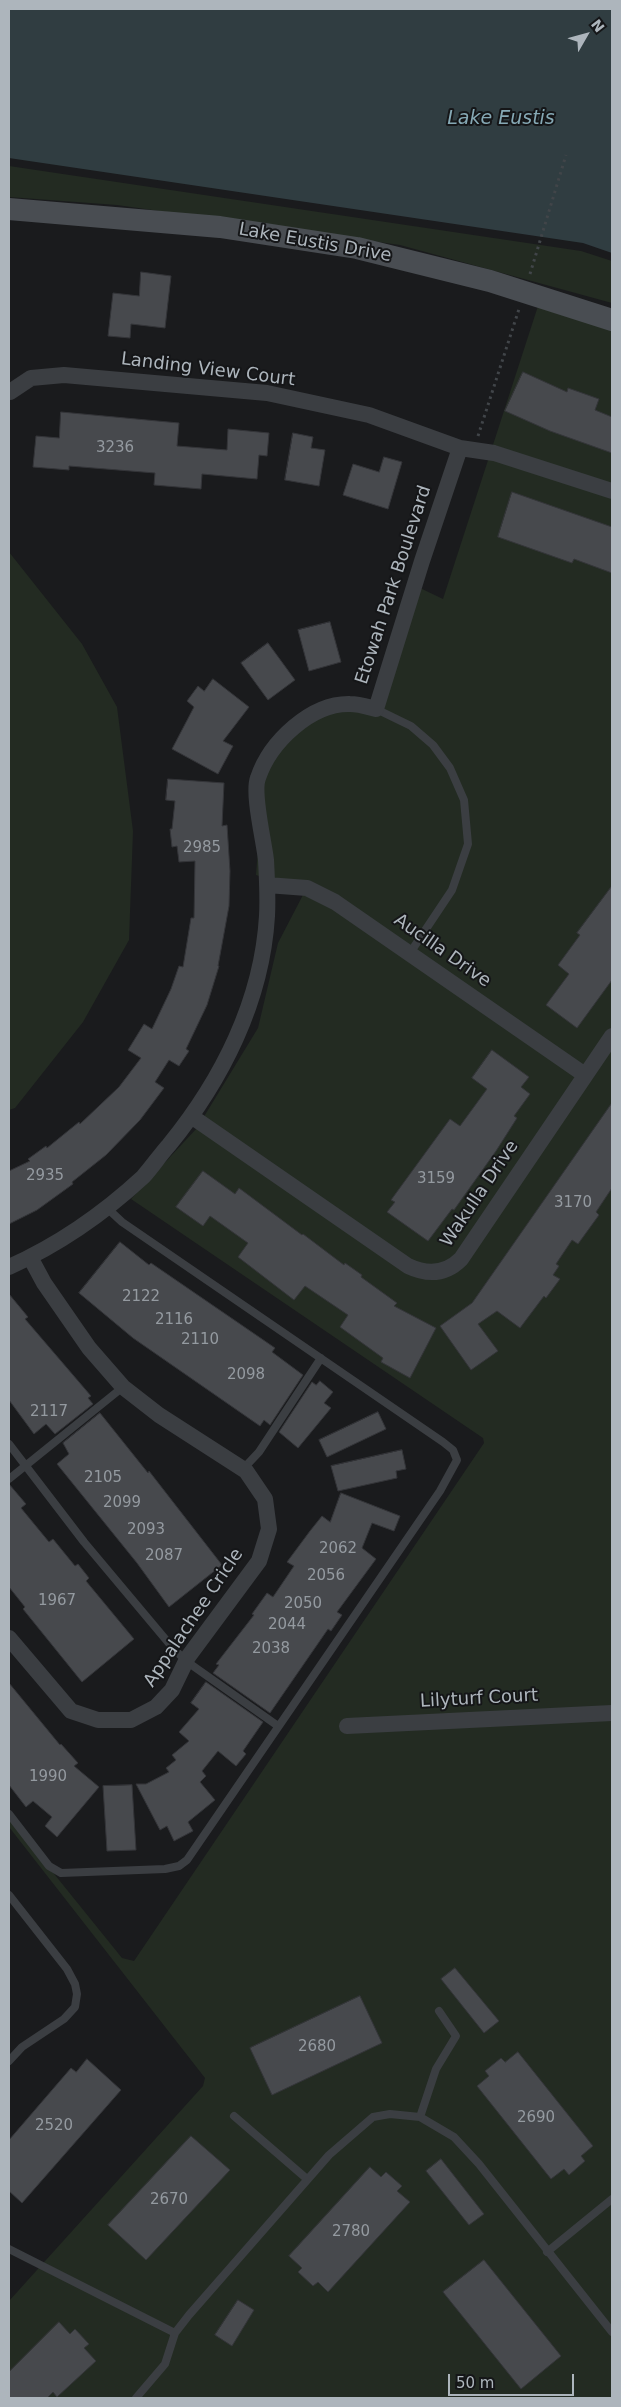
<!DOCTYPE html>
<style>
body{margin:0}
#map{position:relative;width:621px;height:2407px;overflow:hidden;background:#1a1b1d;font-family:"DejaVu Sans",sans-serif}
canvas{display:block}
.frame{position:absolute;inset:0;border:10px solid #adb5bc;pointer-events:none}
.north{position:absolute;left:561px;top:10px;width:50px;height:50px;-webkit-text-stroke:4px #151618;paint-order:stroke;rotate:52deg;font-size:14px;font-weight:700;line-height:20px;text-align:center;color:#adb5bc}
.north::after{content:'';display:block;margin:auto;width:18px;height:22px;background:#adb5bc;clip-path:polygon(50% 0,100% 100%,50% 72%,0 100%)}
.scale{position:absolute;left:448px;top:2374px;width:126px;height:22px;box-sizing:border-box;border:2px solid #adb5bc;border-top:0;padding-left:6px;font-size:15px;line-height:18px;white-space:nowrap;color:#adb5bc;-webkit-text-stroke:4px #151618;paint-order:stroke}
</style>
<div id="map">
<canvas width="621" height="2407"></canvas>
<div class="frame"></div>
<div class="north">N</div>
<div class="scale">50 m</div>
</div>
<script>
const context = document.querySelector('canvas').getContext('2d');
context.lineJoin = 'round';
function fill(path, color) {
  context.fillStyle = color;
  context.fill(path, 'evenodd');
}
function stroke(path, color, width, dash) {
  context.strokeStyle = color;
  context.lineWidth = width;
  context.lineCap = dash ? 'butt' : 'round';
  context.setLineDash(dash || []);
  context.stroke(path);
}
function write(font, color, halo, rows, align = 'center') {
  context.font = font + ' "DejaVu Sans",sans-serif';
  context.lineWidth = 4;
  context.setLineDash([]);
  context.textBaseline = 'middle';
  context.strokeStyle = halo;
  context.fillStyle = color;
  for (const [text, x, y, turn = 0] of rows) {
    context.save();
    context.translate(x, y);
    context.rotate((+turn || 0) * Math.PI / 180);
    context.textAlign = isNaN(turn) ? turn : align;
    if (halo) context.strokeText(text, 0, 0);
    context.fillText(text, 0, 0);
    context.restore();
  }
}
const green = new Path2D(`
 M9,166L581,251L612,261V303L400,245L117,205L9,197Z
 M538,306L612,330V2398H9V2301L203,2086L205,2078L9,1827V1818L122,1958L134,1961L484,1443L483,1438L131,1199L197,1128L258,1028L278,943L305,891L256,875L265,755L304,716L376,703L420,588L443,599Z
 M9,552L82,644L117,707L133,831L129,940L83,1022L15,1108L9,1110Z`);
const water = new Path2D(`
 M9,9H612V253L583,243L9,158Z`);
const building = new Path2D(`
 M141,272L171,276L165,328L131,324L130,338L108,336L113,293L139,296Z
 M523,372L567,392L568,388L599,399L595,410L612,417V453L550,431L505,411Z
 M61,412L179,423L177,446L227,450L228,429L269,433L267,456L259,455L257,479L202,474L201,489L154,485L155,473L69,466V470L33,467L36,436L59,438Z
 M293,433L313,437L311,448L325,450L319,486L285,480Z
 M384,457L402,462L388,509L343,495L353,464L379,472Z
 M512,492L612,527V573L574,559L572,563L498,537Z
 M330,622L341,662L309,671L298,630Z
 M268,643L295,680L268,700L241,663Z
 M213,679L249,707L223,741L233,746L218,774L172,749L194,707L187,701L198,686L204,691Z
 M168,779L224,783L222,826L227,825L230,871L229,906L218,966H219L207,1005L186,1049L189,1051L179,1066L169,1060L155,1082L164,1088L140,1120L106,1155L72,1182L73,1184L37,1210L9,1224V1171L30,1161L28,1159L46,1146L47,1148L79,1122L80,1124L119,1087L141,1058L128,1050L144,1024L152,1029L171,989L179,966L183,967L191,918H194L195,861L179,862L177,846L172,847L170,829H172L175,801L166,800Z
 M612,886V980L577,1028L546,1005L569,974L558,965L580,935L577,933Z
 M492,1050L529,1077L521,1087L530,1094L514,1116L517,1118L496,1151L454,1210L452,1209L428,1241L387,1212L395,1202L391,1200L450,1119L460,1126L487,1089L472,1078Z
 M612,1103V1188L596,1212L599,1215L578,1244L572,1240L556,1264L559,1266L553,1275L560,1279L546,1298L544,1296L520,1328L497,1311L478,1324L498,1351L471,1370L440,1326L472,1303Z
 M203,1171L235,1194L239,1188L302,1235L303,1234L344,1265L345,1263L362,1275L361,1277L397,1303L394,1306L436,1328L410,1378L381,1362L383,1358L340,1327L348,1315L305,1286L294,1300L238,1257L248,1243L210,1216L203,1226L176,1207Z
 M120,1242L149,1265L151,1263L259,1337L275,1348L272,1352L303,1375L270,1425L264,1420L260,1426L133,1338L79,1293Z
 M9,1294L28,1317L25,1319L91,1396L88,1398L93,1404L55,1434L46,1424L34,1434L9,1400Z
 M320,1381L333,1392L324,1403L331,1408L298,1448L279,1432L312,1382L316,1385Z
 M378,1412L386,1429L327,1457L319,1440Z
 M100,1413L148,1473L149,1471L222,1565L169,1607L137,1563L57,1464L69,1454L63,1443Z
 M402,1450L406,1469L396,1471L397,1478L338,1491L331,1466Z
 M9,1484L26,1504L21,1508L49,1542L53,1539L75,1566L78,1564L89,1578L86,1581L134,1639L82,1682L23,1609L25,1607L9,1587Z
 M341,1493L400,1516L394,1531L372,1523L362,1548L376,1559L337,1612L342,1615L331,1631L328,1629L270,1713L213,1673L219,1665L216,1664L254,1615L252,1614L267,1593L273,1597L294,1566L287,1562L310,1531L322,1516L330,1522Z
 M206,1682L263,1722L243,1751L246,1754L236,1766L218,1751L202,1771L206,1776L200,1782L215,1800L188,1822L193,1831L174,1841L167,1826L160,1830L136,1784H146L169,1772L166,1768L176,1760L172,1755L189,1741L179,1732L199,1709L191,1703Z
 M9,1683L60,1745L61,1744L78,1763L74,1766L99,1787L57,1837L45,1826L52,1817L33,1801L26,1807L9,1785Z
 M132,1785L136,1850L107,1851L103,1786Z
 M455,1968L499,2021L484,2033L441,1979Z
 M360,1996L382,2043L272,2095L250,2048Z
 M518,2052L593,2146L581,2156L585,2161L569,2175L564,2169L551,2179L477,2086L489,2076L485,2071L501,2058L505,2062Z
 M87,2059L121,2090L22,2203L9,2191V2140L71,2068L76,2072Z
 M191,2136L230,2170L146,2260L108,2225Z
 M441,2159L484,2214L469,2225L426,2171Z
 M370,2167L381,2177L386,2172L402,2186L397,2191L410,2202L328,2292L318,2282L313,2286L298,2272L302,2268L289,2256Z
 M484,2260L561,2356L521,2389L443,2292Z
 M238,2300L254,2310L232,2346L215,2335Z
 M59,2322L70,2334L75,2329L89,2344L84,2348L96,2361L57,2397L53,2392L47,2398H9V2372Z`);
const path = new Path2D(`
 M530,274L566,155
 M478,436L519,309`);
const lane = new Path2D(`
 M376,709L411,726L433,745L450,768L464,800L468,844L452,890L410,953
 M9,1444L84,1542L172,1647L186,1661L278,1726
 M243,1469L259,1452L321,1358
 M9,1479L123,1387
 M9,1814L49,1866L61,1873L165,1869L179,1866L187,1860L440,1491L457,1460L453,1450L443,1442L122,1222L107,1208
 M9,1895L67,1969L75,1984L77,1994L75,2007L64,2019L22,2047L9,2061
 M234,2116L307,2179
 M420,2117L436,2069L456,2036L439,2011
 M9,2249L175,2333
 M547,2252L612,2199
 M136,2398L165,2364L175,2333L189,2315L329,2155L373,2117L390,2114L420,2117L454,2137L479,2164L612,2332`);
const street = new Path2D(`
 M10,392L31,378L64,375L267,393L369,415L460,448L494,453L612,491
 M267,885L307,888L335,902L585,1075
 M191,1116L408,1266C427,1275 445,1275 461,1259L612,1036
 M9,1267C58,1245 103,1214 143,1177C152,1167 160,1155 169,1145C222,1080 262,1001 267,916C268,898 267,878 266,860C264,841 252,793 258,778C270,742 311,703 350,704C359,704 368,707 376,709L422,561L460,448
 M9,1638L71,1711L98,1720H131L156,1707L172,1690L188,1657L259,1561L269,1529L265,1499L246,1471L159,1415L123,1387L89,1348L44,1283L30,1257
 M347,1726L612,1713`);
const secondary = new Path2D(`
 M9,209L220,227L357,248L490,281L612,320`);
const numberNames = [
 ["3236",115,448],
 ["2985",202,848],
 ["2935",45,1176],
 ["3159",436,1179],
 ["3170",573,1203],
 ["2122",141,1297],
 ["2116",174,1320],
 ["2110",200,1340],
 ["2098",246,1375],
 ["2117",49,1412],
 ["2105",103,1478],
 ["2099",122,1503],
 ["2093",146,1530],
 ["2062",338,1549],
 ["2087",164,1556],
 ["2056",326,1576],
 ["1967",57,1601],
 ["2050",303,1604],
 ["2044",287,1625],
 ["2038",271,1649],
 ["1990",48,1777],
 ["2680",317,2047],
 ["2690",536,2118],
 ["2520",54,2126],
 ["2670",169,2200],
 ["2780",351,2232]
];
const streetNames = [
 ["Lake Eustis Drive",315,243,10],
 ["Landing View Court",208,370,7],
 ["Etowah Park Boulevard",394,585,-72],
 ["Aucilla Drive",442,951,35],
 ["Wakulla Drive",480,1194,-56],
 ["Appalachee Cricle",194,1618,-56],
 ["Lilyturf Court",479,1699,-3]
];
const waterNames = [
 ["Lake Eustis",501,119]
];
fill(green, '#232b22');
fill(water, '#303d41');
fill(building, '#47494d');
stroke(building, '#343539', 1);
stroke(path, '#414549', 3, [2.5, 4]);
stroke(lane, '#3b3e42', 8);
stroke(street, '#3b3e42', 16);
stroke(secondary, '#494d52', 22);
write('15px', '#949aa0', null, numberNames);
write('18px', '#adb5bc', '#151618', streetNames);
write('italic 19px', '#86a9b5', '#151618', waterNames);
</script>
